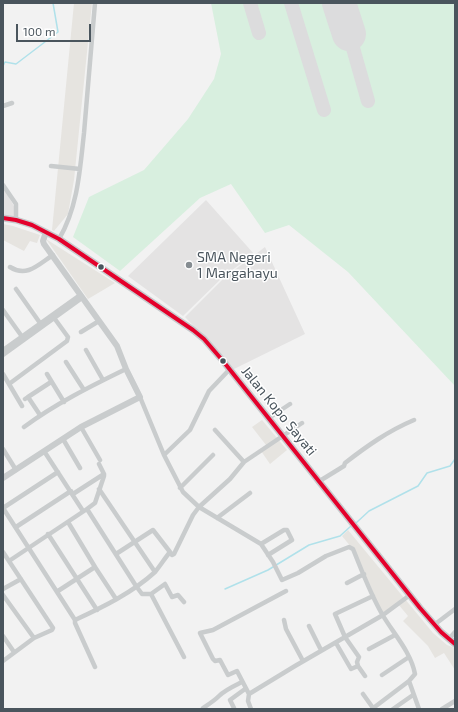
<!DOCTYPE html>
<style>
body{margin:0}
#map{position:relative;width:458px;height:712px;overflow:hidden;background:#f2f2f2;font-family:"Exo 2",sans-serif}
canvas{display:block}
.frame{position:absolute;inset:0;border:4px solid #4a555d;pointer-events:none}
.scale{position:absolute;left:16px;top:24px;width:75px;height:18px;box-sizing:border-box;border:2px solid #4a555d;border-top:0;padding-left:5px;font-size:12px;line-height:14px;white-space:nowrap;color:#4a555d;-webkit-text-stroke:3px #fff;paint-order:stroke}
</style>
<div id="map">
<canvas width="458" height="712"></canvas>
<div class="frame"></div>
<div class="scale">100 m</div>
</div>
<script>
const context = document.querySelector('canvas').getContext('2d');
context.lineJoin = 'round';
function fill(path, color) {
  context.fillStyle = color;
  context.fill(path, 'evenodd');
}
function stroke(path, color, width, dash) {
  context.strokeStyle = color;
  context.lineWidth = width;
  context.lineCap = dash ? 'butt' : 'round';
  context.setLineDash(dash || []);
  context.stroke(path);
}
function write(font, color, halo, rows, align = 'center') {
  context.font = font + ' "Exo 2",sans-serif';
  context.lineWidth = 3;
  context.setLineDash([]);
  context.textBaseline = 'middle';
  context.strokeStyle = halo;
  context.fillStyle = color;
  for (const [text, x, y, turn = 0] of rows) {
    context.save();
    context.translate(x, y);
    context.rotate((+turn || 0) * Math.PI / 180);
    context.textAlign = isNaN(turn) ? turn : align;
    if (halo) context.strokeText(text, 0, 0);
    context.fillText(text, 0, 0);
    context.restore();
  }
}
const commercial = new Path2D(`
 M74,3H92L74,180L68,214L54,231L52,230Z
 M3,224L13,226L40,235L37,243L30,241L24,251L3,240Z
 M46,239L115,283L88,299Z
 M262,420L287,450L270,464L261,451L266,445L252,427Z
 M348,530L433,633L447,645L455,648V670L444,653L435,658L428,646L403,621L408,616L398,604L382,613L356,553L342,536Z`);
const education = new Path2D(`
 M3,186L16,210L17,217L3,216Z
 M206,200L254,254L224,276L183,316L128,276Z
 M265,247L305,334L234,369L185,317L224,278Z`);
const green = new Path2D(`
 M211,3H455V386L348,272L289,225L265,233L231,184L200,198L120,271L73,237L89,197L144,170L188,119L214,79L221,54Z`);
const stream = new Path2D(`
 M3,66L5,62L16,64L58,32L53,3
 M356,523L369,511L418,486L427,473L450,466L455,459
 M225,589L268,570L309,545L340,536L351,526`);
const taxiway = new Path2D(`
 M250,3L259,33
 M291,3L324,110
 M349,34L368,101`);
const runway = new Path2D(`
 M339,3L349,34`);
const minor = new Path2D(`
 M3,106L12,103
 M51,166L80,169
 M3,185L16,204V220
 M59,239C78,207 80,169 84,133C88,90 91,46 95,3
 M10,267C27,278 39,264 53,255
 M16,289L40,323
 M3,310L23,338
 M81,332L99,321
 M3,350L80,295
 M86,350L103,380
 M3,355L82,298
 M66,362L84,390
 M3,374L9,384L67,341L68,337L52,315
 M47,374L64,402
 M9,384L22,406
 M28,397L51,382
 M140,397L164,455L183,492L199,507L261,544L273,562L282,580L298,573L326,556L349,547L353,549C362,571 370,593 382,614C393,633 411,652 415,674L409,681L419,709
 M25,399L28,397L40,415
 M269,418L290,404
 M24,427C55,404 91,386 126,369
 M81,427L100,460
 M215,430L244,462
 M63,439L80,468
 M3,449L16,470
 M44,451L83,511
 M164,455L190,430L209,391L229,370
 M318,482L344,466L345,463C367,446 388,431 414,420
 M180,488L213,455
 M99,489L155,572
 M73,494L104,474
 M3,508L75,620V623L95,667
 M3,508L58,472
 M87,509L95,503L104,476V474L99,464
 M217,518L250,493
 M68,522L95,567
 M16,527L71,491
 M48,534L97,610
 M261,544L284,530H287L292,540L268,555
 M3,552L53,628L52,630L34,638L3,661
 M116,554L153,530L170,552L172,555L174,554L193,515L199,507L230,479L244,462L302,423
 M9,561L87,509L136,586L142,594H151L184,657
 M347,583L364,574
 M3,589L21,579
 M58,591L95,567L116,599
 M286,591L213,630L200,633L213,659L215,661L220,660L228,675L237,671L249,694L295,666L383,615L410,595
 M151,594L165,584L172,597L178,595L184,602
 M3,595L34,638
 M75,620C103,607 132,593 155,572C160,566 165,558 170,552
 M284,620L286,629L303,661
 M434,625L455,609
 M309,626L321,650
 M3,636L14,652
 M449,639L455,632
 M336,643L351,669L358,666
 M369,649L395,635
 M382,675L409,657
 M365,676L358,666L357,662L359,657L345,637L335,614L373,596
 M249,694L248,701L251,709
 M363,694L373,708
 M203,708C209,704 214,701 219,696C225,690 234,686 242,682
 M234,708L230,700L245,689
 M372,709L409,681
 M393,709L413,695
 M442,709L455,701`);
const tertiary = new Path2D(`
 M3,478L81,427L140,397L126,369L117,346L44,244L43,241L46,232`);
const primary = new Path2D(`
 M3,218L16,220L32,225L59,239L193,330L204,339L223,361L420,608L441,632L455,644`);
const bus1 = new Path2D(`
 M3,218L16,220L32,225L59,239L193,330L204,339L223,361L420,608L441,632L455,644`);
const markers = [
 [189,265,4,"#858c91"],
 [101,267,3.5,"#4a555d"],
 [223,361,3.5,"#4a555d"]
];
const poiNames = [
 ["SMA Negeri",197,257],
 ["1 Margahayu",197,273]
];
const streetNames = [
 ["Jalan Kopo Sayati",279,411,51]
];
fill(commercial, '#e6e4e0');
fill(education, '#e4e3e3');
fill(green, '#d8efdf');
stroke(stream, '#b0e1ea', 1.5);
stroke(taxiway, '#dcdcdd', 14);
stroke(runway, '#dcdcdd', 34);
stroke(minor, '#c9cccd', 4.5);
stroke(tertiary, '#c9cccd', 6);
stroke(primary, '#c7cacd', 7);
stroke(bus1, '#e4002b', 4);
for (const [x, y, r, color] of markers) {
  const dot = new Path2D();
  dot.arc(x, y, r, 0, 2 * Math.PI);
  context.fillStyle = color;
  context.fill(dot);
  stroke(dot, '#fff', 1.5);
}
write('14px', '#4a555d', '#fff', poiNames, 'left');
write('14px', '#4a555d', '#fff', streetNames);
</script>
